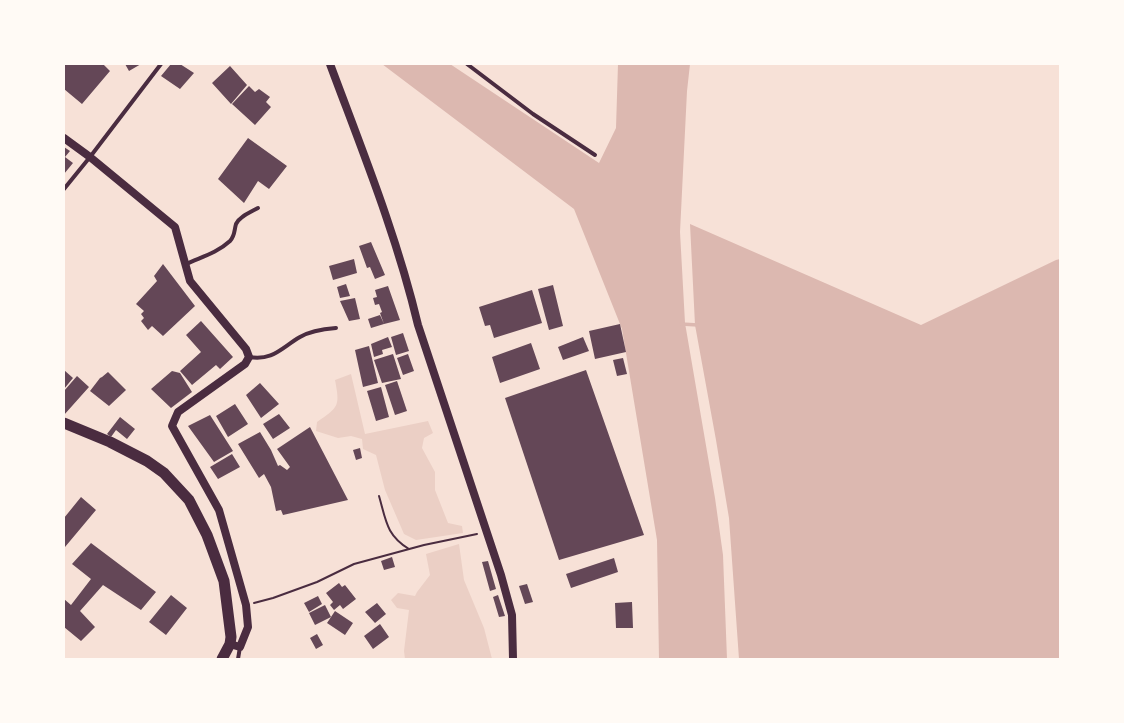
<!DOCTYPE html>
<style>
body{margin:0}
#map{position:relative;width:1124px;height:723px;overflow:hidden;background:#f7e1d7;font-family:"Public Sans",sans-serif}
canvas{display:block}
.frame{position:absolute;inset:0;border:65px solid #fffaf5;pointer-events:none}
</style>
<div id="map">
<canvas width="1124" height="723"></canvas>
<div class="frame"></div>
</div>
<script>
const context = document.querySelector('canvas').getContext('2d');
context.lineJoin = 'round';
function fill(path, color) {
  context.fillStyle = color;
  context.fill(path, 'evenodd');
}
function stroke(path, color, width, dash) {
  context.strokeStyle = color;
  context.lineWidth = width;
  context.lineCap = dash ? 'butt' : 'round';
  context.setLineDash(dash || []);
  context.stroke(path);
}
const green = new Path2D(`
 M351,374L365,434L428,421L433,433L424,438L422,448L435,472V490L448,523L462,526L463,533L416,540L404,534L385,490L376,455L363,449L362,439L351,436L338,438L316,431L317,422C339,407 340,406 335,380Z
 M459,544L464,580L484,628L492,659H405L404,651L409,610L397,608L391,600L398,593L415,596L417,592L430,575L426,554Z`);
const water = new Path2D(`
 M382,64H450L599,163L616,128L618,64H690L687,91L680,232L685,323L715,498L723,555L727,659H659L657,540L622,329L574,209Z
 M690,224L921,325L1056,260L1060,259V659H739L729,518L716,440L695,325Z`);
const stream = new Path2D(`
 M681,324L698,325`);
const building = new Path2D(`
 M64,64H103L110,71L82,104L64,89Z
 M125,64H141L129,71Z
 M171,64H180L194,73L180,89L161,76Z
 M230,66L247,85L231,104L212,83Z
 M249,86L255,92L259,89L270,97L266,102L271,107L255,125L232,104Z
 M248,138L287,166L269,189L258,181L244,203L218,179Z
 M64,147L70,151L65,157L73,163L64,174Z
 M371,242L385,275L375,279L370,267L367,268L359,246Z
 M354,259L357,273L333,280L329,266Z
 M163,264L195,306L163,336L152,326L148,330L141,321L144,318L141,314L144,311L136,304L157,281L154,276Z
 M346,284L350,296L340,298L337,287Z
 M553,285L563,326L549,330L538,289Z
 M388,286L400,320L384,324L380,313L382,312L379,304L375,305L373,298L377,297L375,290Z
 M532,290L542,323L494,338L490,325L485,326L479,307Z
 M355,298L360,319L349,321L340,301Z
 M380,315L384,324L371,328L368,319Z
 M201,321L233,357L220,369L216,365L192,385L180,371L201,352L186,335Z
 M620,324L626,352L595,359L589,331Z
 M403,333L409,351L396,355L391,337Z
 M388,337L392,347L382,350L383,354L374,357L371,344Z
 M583,337L589,351L563,360L558,347Z
 M531,343L540,369L500,383L492,357Z
 M369,346L378,383L363,387L355,350Z
 M393,354L401,379L382,383L374,360Z
 M408,354L414,371L403,375L397,358Z
 M623,358L627,374L617,376L613,360Z
 M64,370L73,378L64,389Z
 M586,370L644,535L559,560L505,398Z
 M172,371L180,373L192,392L171,408L151,389Z
 M108,372L126,390L109,406L90,391L100,378L102,377Z
 M77,376L89,387L64,415V391Z
 M397,381L407,411L395,415L385,385Z
 M260,383L279,404L261,418L246,395Z
 M381,387L389,417L376,421L367,391Z
 M235,404L248,424L228,437L216,416Z
 M279,414L290,428L273,439L263,424Z
 M210,415L233,451L214,462L188,426Z
 M120,417L135,429L127,439L116,430L111,437L107,434Z
 M310,427L348,500L283,515L281,510L276,511L271,487L264,474L259,478L238,444L260,432L271,450L278,466L280,465L287,470L290,467L277,449Z
 M360,448L362,458L356,460L353,450Z
 M232,454L240,467L218,479L210,467Z
 M81,497L96,510L65,547L64,546V518Z
 M91,543L156,592L141,610L103,585L80,611L95,627L81,641L64,627V599L71,605L91,579L72,564Z
 M392,557L395,567L384,570L381,561Z
 M614,558L618,572L571,588L566,574Z
 M488,561L496,589L490,591L482,562Z
 M339,583L342,587L345,585L356,599L343,609L340,605L334,610L330,605L333,602L326,593Z
 M527,584L533,602L525,604L519,586Z
 M171,595L187,608L166,635L149,622Z
 M498,595L505,616L499,617L493,597Z
 M318,596L322,604L309,612L304,603Z
 M632,602L633,628H616L615,603Z
 M377,603L386,614L375,623L365,612Z
 M325,605L331,617L315,625L309,613Z
 M335,611L353,623L345,635L327,623Z
 M380,624L389,637L373,649L364,636Z
 M317,634L323,645L316,649L310,638Z`);
const path = new Path2D(`
 M379,496C386,520 386,535 409,549
 M254,603L273,598L317,582L354,564L424,545L477,534`);
const minor = new Path2D(`
 M467,64L533,114L595,155
 M64,189L90,157L161,64
 M186,264C201,257 217,253 230,241C235,236 234,231 236,224C240,216 251,212 258,208
 M249,357C273,361 281,348 300,337C310,331 324,329 336,328
 M238,659L240,647`);
const secondary = new Path2D(`
 M330,64C362,150 397,236 418,325L501,575L512,615L513,659
 M64,138L90,157L175,227L190,281L246,349L249,357L245,364L178,412L172,426L219,510L246,605L248,627L240,647L230,644`);
const trunk = new Path2D(`
 M64,423L110,442L147,461L164,473L189,500L207,535L224,581L231,637L230,644L222,659`);
fill(green, '#ebcfc5');
fill(water, '#dcb8b0');
stroke(stream, '#dcb8b0', 3.5);
fill(building, '#644757');
stroke(path, '#4a2c40', 2);
stroke(minor, '#4a2c40', 4);
stroke(secondary, '#4a2c40', 8);
stroke(trunk, '#4a2c40', 11);
</script>
